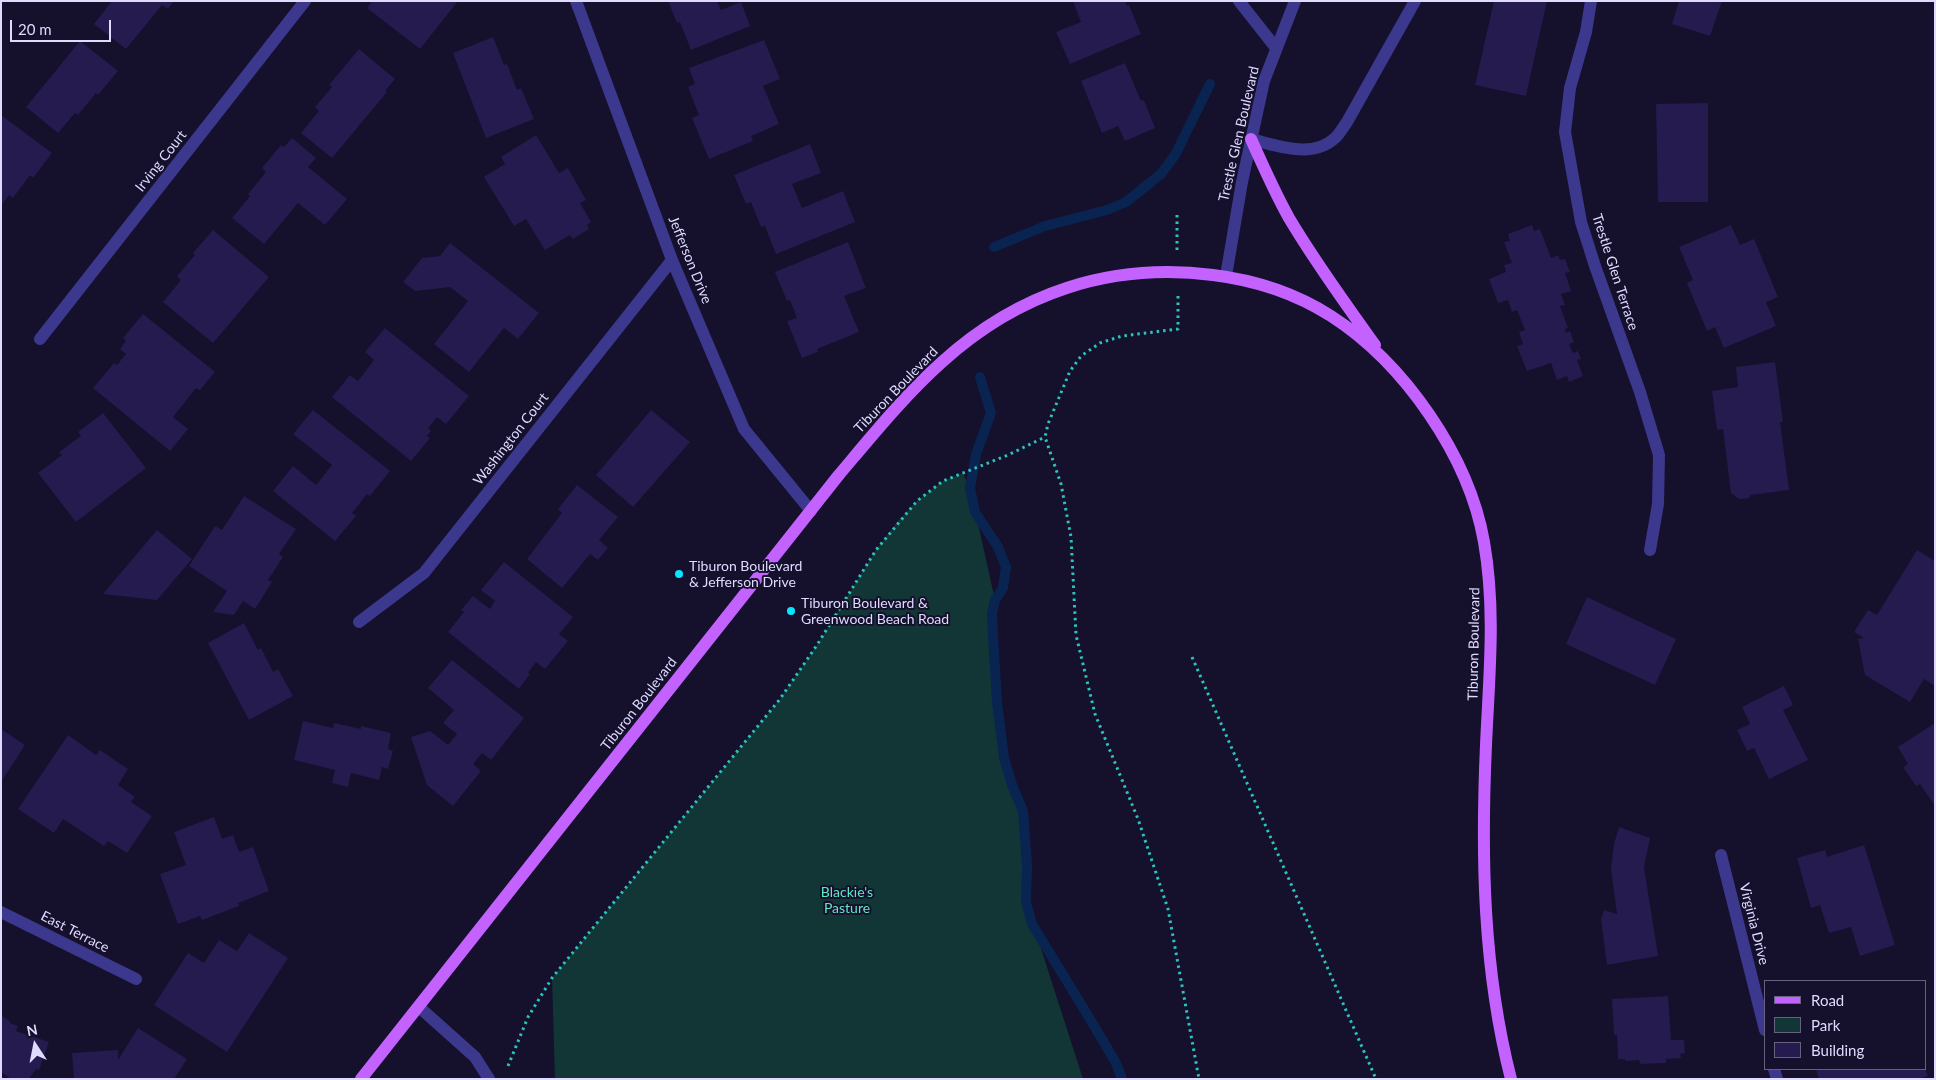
<!DOCTYPE html>
<style>
body{margin:0}
#map{position:relative;width:1936px;height:1080px;overflow:hidden;background:#15102c;font-family:Lato,sans-serif}
canvas{display:block}
.frame{position:absolute;inset:0;border:2px solid #dfdbff;pointer-events:none}
.legend{position:absolute;left:1764px;top:980px;width:162px;height:90px;box-sizing:border-box;background:#15102c;border:1px solid #666180;margin:0;padding:6px 9px;list-style:none;font-size:15px;color:#dfdbff}
.legend li{display:flex;align-items:center;gap:10px;height:25px}
.legend b{width:25px;border:1px solid #666180}
.north{position:absolute;left:10px;top:1020px;width:50px;height:50px;-webkit-text-stroke:4px #15102c;paint-order:stroke;rotate:349deg;font-size:14px;font-weight:700;line-height:20px;text-align:center;color:#dfdbff}
.north::after{content:'';display:block;margin:auto;width:18px;height:22px;background:#dfdbff;clip-path:polygon(50% 0,100% 100%,50% 72%,0 100%)}
.scale{position:absolute;left:10px;top:20px;width:101px;height:22px;box-sizing:border-box;border:2px solid #dfdbff;border-top:0;padding-left:6px;font-size:15px;line-height:18px;white-space:nowrap;color:#dfdbff;-webkit-text-stroke:4px #15102c;paint-order:stroke}
</style>
<div id="map">
<canvas width="1936" height="1080"></canvas>
<div class="frame"></div>
<ul class="legend">
<li><b style="height:6px;background:#c462ff"></b>Road</li>
<li><b style="height:14px;background:#123635"></b>Park</li>
<li><b style="height:14px;background:#251b4e"></b>Building</li>
</ul>
<div class="north">N</div>
<div class="scale">20 m</div>
</div>
<script>
const context = document.querySelector('canvas').getContext('2d');
context.lineJoin = 'round';
function fill(path, color) {
  context.fillStyle = color;
  context.fill(path, 'evenodd');
}
function stroke(path, color, width, dash) {
  context.strokeStyle = color;
  context.lineWidth = width;
  context.lineCap = dash ? 'butt' : 'round';
  context.setLineDash(dash || []);
  context.stroke(path);
}
function write(font, color, halo, rows, align = 'center') {
  context.font = font + ' Lato,sans-serif';
  context.lineWidth = 4;
  context.setLineDash([]);
  context.textBaseline = 'middle';
  context.strokeStyle = halo;
  context.fillStyle = color;
  for (const [text, x, y, turn = 0] of rows) {
    context.save();
    context.translate(x, y);
    context.rotate((+turn || 0) * Math.PI / 180);
    context.textAlign = isNaN(turn) ? turn : align;
    if (halo) context.strokeText(text, 0, 0);
    context.fillText(text, 0, 0);
    context.restore();
  }
}
const green = new Path2D(`
 M963,473L970,488L995,600L992,614L997,702L1004,758L1012,785L1023,811L1027,865L1026,902L1083,1079H555L552,978L780,699L817,645L876,550L897,522L917,501L943,481Z`);
const stream = new Path2D(`
 M994,247L1045,226L1107,210L1126,202L1161,174L1175,155L1210,84
 M980,377L991,413L976,454L970,488L975,512L998,547L1006,567L1003,588L995,600L992,614L993,635L997,702L1004,758L1012,785L1023,811L1027,865L1026,902L1032,924L1090,1019L1116,1063L1122,1079`);
const building = new Path2D(`
 M112,1H174L168,9L162,5L126,49L94,24Z
 M372,1H458L420,49L367,8Z
 M668,1H717L721,10L741,2L750,26L691,50L680,22L677,23Z
 M1073,1H1125L1127,6L1129,5L1141,34L1070,64L1056,32L1081,22Z
 M1494,1H1547L1526,96L1475,85Z
 M1679,1H1722L1710,36L1672,24Z
 M493,37L504,65L507,64L517,90L521,88L534,119L486,138L453,53Z
 M764,40L780,79L763,86L779,124L751,136L753,141L709,159L692,118L699,115L688,87L695,84L689,68Z
 M80,41L118,71L98,95L96,93L78,115L75,113L58,133L26,107Z
 M359,49L395,79L385,91L387,92L332,158L301,133L319,111L315,107L332,87L329,85Z
 M1125,63L1141,101L1144,100L1155,128L1125,141L1118,126L1102,133L1081,81Z
 M1708,103V202H1658L1656,104Z
 M1,115L52,153L33,178L30,175L13,198L9,195L1,206Z
 M536,135L559,173L568,168L586,200L580,203L591,222L587,225L589,229L573,239L570,235L545,250L526,219L514,226L484,177L505,164L501,157Z
 M292,138L316,158L308,167L347,199L325,225L298,203L264,244L232,218L250,196L248,194L266,172L262,168L281,145L284,147Z
 M810,144L821,173L792,184L802,208L843,191L855,222L776,254L765,226L761,227L751,202L746,204L734,175Z
 M1532,225L1534,231L1540,229L1551,258L1558,255L1560,260L1565,259L1570,272L1565,273L1571,291L1561,294L1565,305L1560,306L1568,328L1565,329L1566,333L1570,331L1574,342L1569,344L1573,353L1578,351L1581,359L1577,360L1583,376L1569,382L1567,376L1557,380L1551,363L1527,371L1517,346L1523,344L1519,332L1525,330L1517,310L1512,312L1508,300L1498,303L1489,279L1506,272L1504,265L1512,263L1504,242L1510,241L1508,234Z
 M1731,225L1740,245L1754,239L1778,297L1766,302L1776,326L1724,348L1715,327L1707,331L1687,283L1693,280L1679,247Z
 M213,230L269,277L213,343L163,302L181,280L177,276L195,255L193,253Z
 M848,242L866,288L844,296L859,332L817,349L818,352L802,358L787,321L797,318L790,300L787,301L775,272Z
 M450,243L539,313L518,339L504,328L469,372L434,344L468,301L450,287L415,291L403,282L422,258L440,256Z
 M143,314L215,372L200,390L196,388L173,417L188,429L170,451L93,388L114,363L117,365L126,354L120,349L126,341L123,338Z
 M385,328L469,396L446,424L437,417L428,428L431,431L427,436L430,438L411,461L332,397L350,375L358,381L374,360L365,352Z
 M1775,362L1783,422H1780L1789,490L1751,495L1749,498L1739,499L1731,493L1723,429L1717,430L1712,391L1738,387L1736,367Z
 M313,410L390,471L370,496L367,494L352,513L356,516L335,541L273,491L293,466L316,485L332,465L293,434Z
 M651,410L690,442L633,507L596,475Z
 M103,413L146,468L76,522L38,473L62,455L59,452L81,436L78,432Z
 M577,485L618,517L599,540L608,548L598,560L590,554L562,588L527,559L562,513L558,509Z
 M244,496L296,529L279,554L283,557L268,580L272,582L255,609L243,601L234,615L213,612L227,591L189,566L215,526L222,530Z
 M157,530L192,559L157,600L103,594Z
 M1917,550L1935,561V686L1924,679L1910,702L1865,675L1858,639L1864,638L1854,632L1868,610L1877,615Z
 M504,562L573,617L559,634L568,641L545,669L536,662L528,673L530,674L519,689L448,632L464,612L461,610L473,596L490,609L495,601L481,590Z
 M1587,597L1676,639L1655,685L1566,644Z
 M244,623L258,650L261,648L273,672L278,669L293,696L249,720L208,643Z
 M452,660L524,718L491,760L482,753L473,764L481,771L453,806L427,785L411,737L430,731L448,745L457,734L443,723L454,710L428,688Z
 M1784,686L1793,705L1783,710L1808,760L1769,779L1754,748L1747,751L1737,730L1750,724L1742,707Z
 M303,721L333,728L334,723L361,729V726L391,733L388,749L393,751L388,769L382,767L379,780L351,773L348,787L332,783L335,770L294,760Z
 M1935,723V806L1920,784L1916,786L1903,767L1908,764L1898,747Z
 M1,729L25,745L1,782Z
 M68,735L96,755L100,750L128,769L118,785L135,797L131,802L152,816L127,853L108,841L104,846L63,819L54,833L18,809Z
 M214,817L222,839L233,835L239,852L253,847L269,891L238,903L239,906L202,920L200,916L178,924L160,874L186,865L174,832Z
 M1619,827L1650,838L1644,867L1658,956L1607,965L1601,919L1604,910L1617,914L1611,869L1614,844Z
 M1864,845L1895,945L1860,956L1851,927L1829,933L1820,905L1811,908L1797,858L1825,850L1827,857Z
 M249,933L288,958L227,1052L154,1005L188,953L204,963L219,940L237,951Z
 M1668,996L1671,1040H1684L1685,1053L1680,1054L1681,1058L1666,1059V1063L1640,1064L1639,1060L1625,1061V1059H1618L1617,1035H1614L1612,999Z
 M1,1015L11,1022L9,1023L18,1026L16,1031L49,1042L39,1070L36,1069L29,1079H11L1,1072Z
 M138,1028L187,1059L174,1079H74L72,1053L118,1050V1060Z
 M1816,1069H1925L1928,1076L1919,1079H1819Z`);
const path = new Path2D(`
 M1177,215V250
 M1178,296V329L1122,336L1100,343L1081,356L1070,371L1048,424L1045,437L1061,484L1071,537L1076,635L1095,714L1138,819L1168,909L1199,1079
 M1192,657L1376,1079
 M508,1066L528,1017L552,978L780,699L817,645L876,550L917,501L943,481L1008,455L1045,437`);
const minor = new Path2D(`
 M576,1L672,260L744,429L811,511
 M1239,1L1276,48
 M1591,1L1586,32L1570,88L1565,132L1581,222L1595,266L1640,392L1659,455L1658,504L1650,550
 M1251,139C1277,146 1313,159 1335,138C1340,134 1343,127 1347,122L1415,1
 M1226,276L1242,182L1264,81L1295,1
 M40,339L305,1
 M359,622L424,573L672,260
 M1721,855L1765,1030
 M1,912L136,979
 M419,1007L475,1057L489,1079
 M1774,1069L1777,1079`);
const major = new Path2D(`
 M1251,139C1263,166 1275,193 1289,218C1315,262 1345,303 1375,345
 M361,1079L838,476C871,437 904,396 942,362C1018,293 1110,262 1213,275C1254,280 1295,293 1331,316C1404,363 1469,456 1484,542C1496,610 1489,677 1486,745C1481,856 1483,970 1511,1079`);
const markers = [
 [679,574,5,"#07e6ff"],
 [791,611,5,"#07e6ff"]
];
const streetNames = [
 ["Trestle Glen Boulevard",1239,134,-77],
 ["Irving Court",161,161,-52],
 ["Jefferson Drive",690,260,68],
 ["Trestle Glen Terrace",1615,272,72],
 ["Tiburon Boulevard",896,390,-46],
 ["Washington Court",511,439,-52],
 ["Tiburon Boulevard",1474,644,-89],
 ["Tiburon Boulevard",639,704,-52],
 ["Virginia Drive",1754,924,76],
 ["East Terrace",75,932,27]
];
const poiNames = [
 ["Tiburon Boulevard",689,566],
 ["& Jefferson Drive",689,582],
 ["Tiburon Boulevard &",801,603],
 ["Greenwood Beach Road",801,619]
];
const parkNames = [
 ["Blackie's",847,892],
 ["Pasture",847,908]
];
fill(green, '#123635');
stroke(stream, '#0a2451', 10);
fill(building, '#251b4e');
stroke(path, '#2ac4bb', 3, [2.5, 4]);
stroke(minor, '#3c388d', 12);
stroke(major, '#c462ff', 12);
for (const [x, y, r, color] of markers) {
  const dot = new Path2D();
  dot.arc(x, y, r, 0, 2 * Math.PI);
  context.fillStyle = color;
  context.fill(dot);
  stroke(dot, '#15102c', 2);
}
write('14px', '#dfdbff', '#15102c', streetNames);
write('14px', '#dfdbff', '#15102c', poiNames, 'left');
write('14px', '#5fe7c5', '#15102c', parkNames);
</script>
